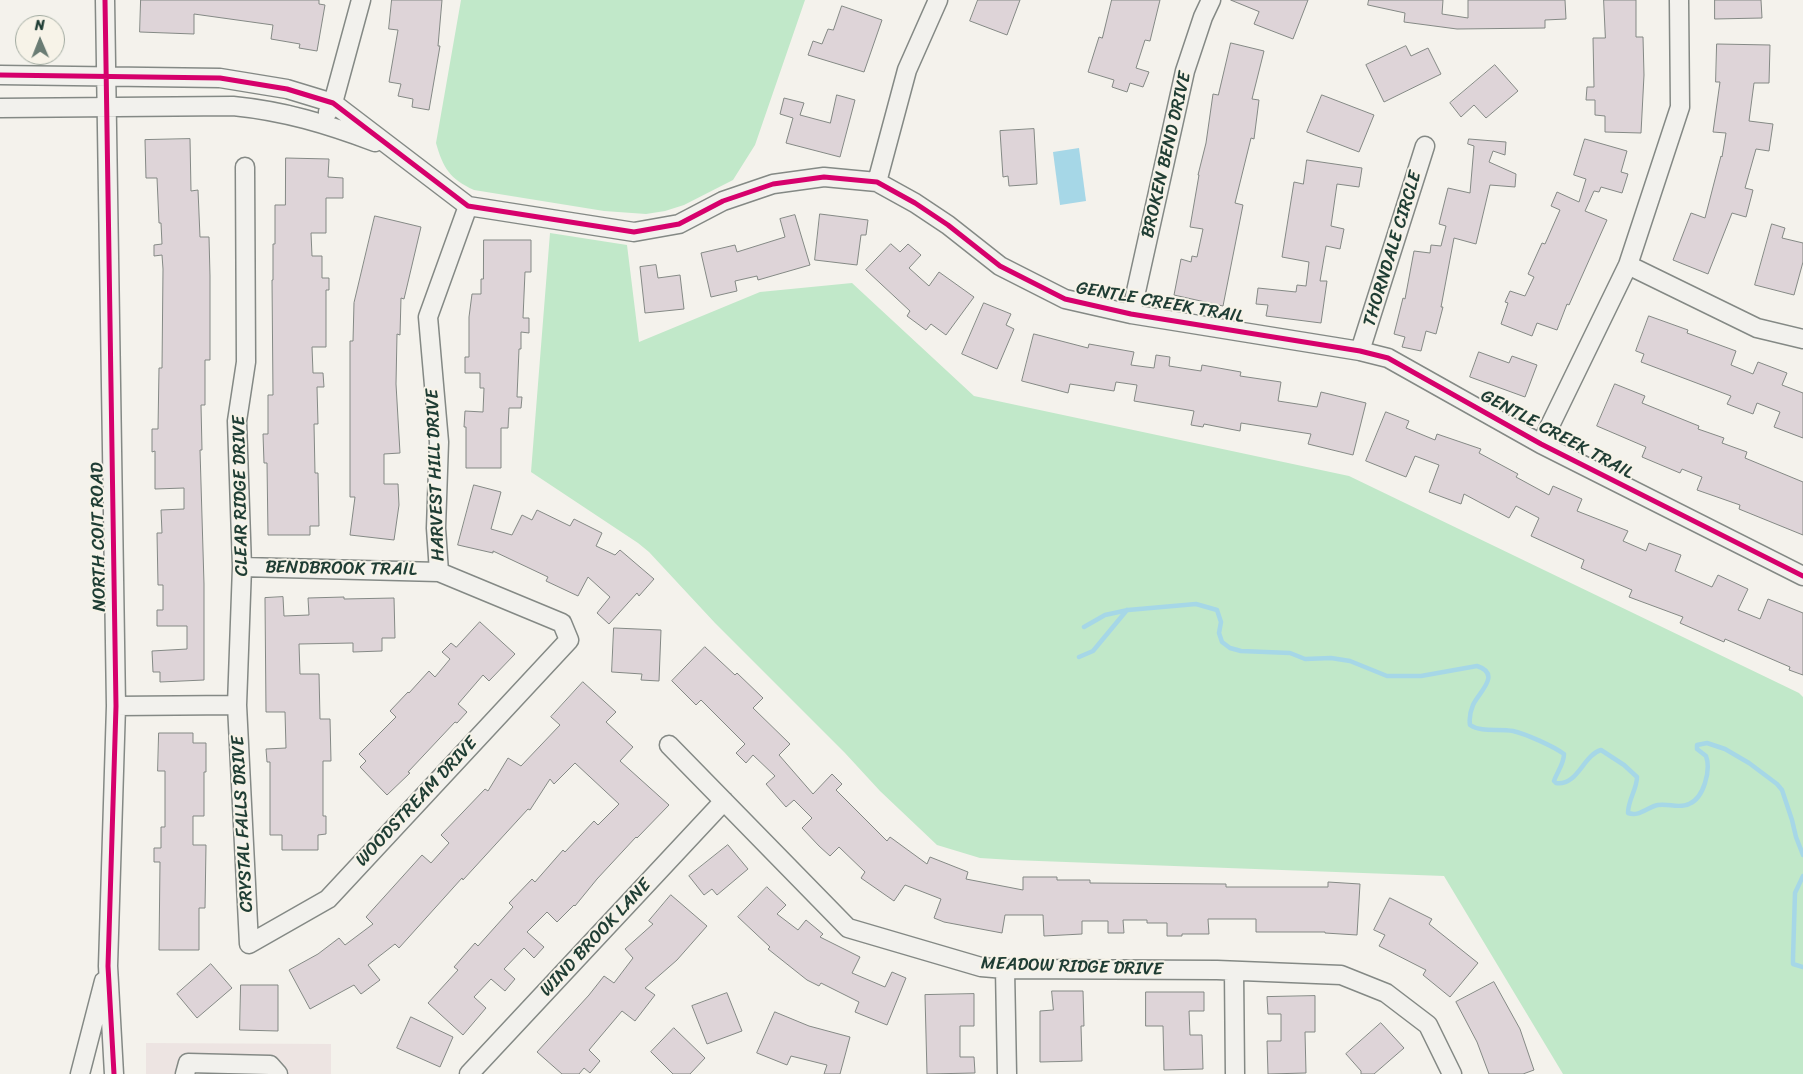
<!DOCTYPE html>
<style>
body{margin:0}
#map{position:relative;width:1803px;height:1074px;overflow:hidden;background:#f4f2ec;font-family:Sriracha,sans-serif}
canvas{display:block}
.north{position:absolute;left:15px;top:15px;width:50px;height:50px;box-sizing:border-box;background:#f7f3e8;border:1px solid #a1aaa0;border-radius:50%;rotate:359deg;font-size:14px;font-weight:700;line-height:20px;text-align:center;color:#1f3d34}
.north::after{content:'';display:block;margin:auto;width:18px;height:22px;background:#6a7c74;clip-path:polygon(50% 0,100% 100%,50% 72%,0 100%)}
</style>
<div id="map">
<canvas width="1803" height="1074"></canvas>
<div class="north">N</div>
</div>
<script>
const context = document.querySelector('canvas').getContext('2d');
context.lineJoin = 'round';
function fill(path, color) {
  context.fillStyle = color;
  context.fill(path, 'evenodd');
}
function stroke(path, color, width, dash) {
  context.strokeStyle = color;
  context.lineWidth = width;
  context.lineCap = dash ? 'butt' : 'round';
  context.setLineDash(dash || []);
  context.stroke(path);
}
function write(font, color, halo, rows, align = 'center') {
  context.font = font + ' Sriracha,sans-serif';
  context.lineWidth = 4;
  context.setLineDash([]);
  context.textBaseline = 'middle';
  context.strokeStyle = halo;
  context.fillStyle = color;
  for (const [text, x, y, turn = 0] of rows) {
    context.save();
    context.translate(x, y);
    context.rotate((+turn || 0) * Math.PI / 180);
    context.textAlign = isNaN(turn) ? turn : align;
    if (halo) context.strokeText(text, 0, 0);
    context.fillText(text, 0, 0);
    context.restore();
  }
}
const built = new Path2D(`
 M146,1043L331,1044V1074H146Z`);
const green = new Path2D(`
 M461,0H805L755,145L733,180L684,205L665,211L646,214L604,211L474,190C450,179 443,168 436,143Z
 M550,233L627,245L639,342L760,292L852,283L974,396L1349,476L1799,693L1803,697V1074H1563L1444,876L1012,860L980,858L937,845L880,791L845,753L715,623L649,552L638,543L531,472Z`);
const water = new Path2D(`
 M1079,148L1086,201L1060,205L1053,152Z`);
const stream = new Path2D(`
 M1084,627L1105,615L1128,610L1196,604L1217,610L1221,622L1219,633L1222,642L1230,648L1241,651L1290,653L1305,659L1331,658L1350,661L1387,676H1421L1477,666C1502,674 1479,692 1473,705C1470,712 1469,718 1470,725C1482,733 1499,728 1513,731C1526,734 1553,746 1564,754C1564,764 1557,772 1554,781L1556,783C1578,786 1583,755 1601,750L1624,765L1637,777C1637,789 1628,800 1628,813C1640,817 1647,807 1658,805C1668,803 1679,809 1689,804C1704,798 1711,770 1706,756L1697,749V745L1707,743L1725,749L1749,763L1777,784L1782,790L1792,820L1796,837L1803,855
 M1079,657L1093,651L1127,610
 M1803,876L1795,893L1793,958V964L1803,967`);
const building = new Path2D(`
 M141,0H319V4L325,5L317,51L299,48L300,44L271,39L273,25L194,14V34L140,32Z
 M392,0H442L438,46H440L429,110L412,107L413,99L398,96L401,84L389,82L398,30L389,29Z
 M978,0H1020L1007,35L970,21Z
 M1112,0H1160L1150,41L1145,40L1136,68L1149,72L1143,87L1130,83L1127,92L1112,87L1114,80L1088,72L1099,37L1102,38Z
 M1231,0H1308L1293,39L1254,24L1259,12Z
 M1369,0H1443L1442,14L1468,18V0H1565L1566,19L1545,20V28L1457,29L1404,22L1405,13L1368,5Z
 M1604,0H1636V37H1643L1644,75L1641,133L1605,132V116L1595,115V100H1586L1587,87H1594L1593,38H1605Z
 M1715,0H1761L1762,18L1715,19Z
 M842,6L882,20L864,72L808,55L813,41L822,44L828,29L833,30Z
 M1231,43L1264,51L1252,99L1259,100L1254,139L1251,138L1235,203L1243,205L1223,306L1174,295L1181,259L1191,262L1192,256L1197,257L1203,229L1190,227L1199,175H1198L1206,143L1213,94L1218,95Z
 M1717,44L1770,45L1769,83H1754L1749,121L1773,124L1769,151L1756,149L1745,188L1753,190L1746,217L1732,213L1708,274L1673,260L1691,213L1705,218L1721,156L1722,157L1726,133L1713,132L1720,82H1716Z
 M1406,46L1411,56L1428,48L1441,74L1384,102L1366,65Z
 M1495,65L1518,91L1486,118L1474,105L1461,117L1450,103Z
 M837,95L855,100L840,157L786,143L793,118L780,114L784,98L804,103L800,115L830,123Z
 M1322,95L1374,115L1359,152L1307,132Z
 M1034,129L1037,184L1009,186L1008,176L1003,177L1000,131Z
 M190,139L191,191L198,190L200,237H209L210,276V360H205V405H201L202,450H200L204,584V680L160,682V672H153L152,651L187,649V626H157V610H163V585H158L157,533H162L161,510L184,509V488L155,489V451L152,452V429H158L159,368H162L163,269L162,255L154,256V245L162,244L161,223H159L157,178H146L145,140Z
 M1469,139L1506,142L1505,155L1493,151L1489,162L1516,174L1515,187L1490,185L1476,244L1454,238L1441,307H1443L1436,334L1426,331L1421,351L1402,347L1405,337L1394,334L1403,298L1405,299L1414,251L1430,253L1431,245L1441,246L1446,226L1439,224L1448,188L1470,193L1474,146L1468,144Z
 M1585,139L1627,151L1621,172L1628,174L1622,193L1601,187L1599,192L1594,191L1585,211L1607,220L1569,305L1567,304L1557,330L1537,323L1532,336L1501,324L1508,303L1505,302L1510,291L1525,296L1534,277L1528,274L1542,243L1545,244L1560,210L1551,206L1557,192L1579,202L1586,179L1574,175Z
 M286,158L329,159L328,177L343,178V198H326V233H311L312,256H322V278H329V290H326V347H312L313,373H323L324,387H317L318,424H314L315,473H318L319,526H310V535H268L267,463H264L263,434H268V395H273L272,280H273V244H275V205H285Z
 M1307,160L1362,168L1359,187L1337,184L1331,226L1344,229L1340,249L1326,246L1320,281H1327L1321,323L1266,316L1268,305L1256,304L1258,288L1296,292L1297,285L1306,286L1309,262L1282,257L1294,182L1303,184Z
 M820,214L868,220L866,235H861L857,265L815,260Z
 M795,215L810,265L758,280L757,276L735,281L737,291L711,297L701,253L735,245L737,252L785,237L780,219Z
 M375,216L421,227L404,299L401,298L400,335L397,334L396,384L400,453L384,454V484H398L399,505L394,540L350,535L355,497H350V341H353L354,303Z
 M1772,224L1785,228L1782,238L1803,243V262L1794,295L1755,285Z
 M484,240H531V272H525L523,318H529V333L521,332V349H519L517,397H522L521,408H509L508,428H501V468H466V427H464L465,411L483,412L484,388H480V373H465V357H469V317L472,294H481V279H483Z
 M891,244L900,252L908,244L921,255L909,268L929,286L939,272L974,297L946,335L931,324L926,330L907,316L910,311L866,270Z
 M656,265L658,278L680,275L684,309L645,313L640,267Z
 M984,303L1011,314L1006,325L1014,329L997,369L962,354Z
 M1649,316L1688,330L1687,333L1736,351L1731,365L1753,374L1758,362L1787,373L1782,385L1803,393V438L1774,427L1780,412L1757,403L1753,414L1727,404L1731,396L1641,362L1644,354L1636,351Z
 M1034,334L1088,348L1089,344L1134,352L1131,365L1154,368L1156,355L1170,357L1169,366L1201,371L1202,365L1241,372L1240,376L1281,382L1278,401L1317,407L1321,392L1366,403L1353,455L1308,444L1311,434L1241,423L1240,431L1204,424L1203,427L1191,425L1194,411L1134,401L1137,385L1116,382L1114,391L1070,384L1068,393L1022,381Z
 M1479,352L1509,363L1512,356L1537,365L1525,397L1470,377Z
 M1615,384L1645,396L1642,403L1699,426L1698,429L1724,438L1722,443L1747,452L1745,458L1803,482V535L1739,509L1740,505L1697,490L1702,477L1682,469L1680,473L1642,457L1646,447L1597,426Z
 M1386,412L1409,421L1406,428L1435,440L1437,434L1481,449L1479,453L1518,474L1516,477L1549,495L1553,486L1582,499L1577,511L1628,531L1623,541L1646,551L1649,543L1681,555L1675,571L1712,587L1718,575L1748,589L1738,610L1760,619L1768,599L1803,613V675L1789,670L1790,667L1725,639L1724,642L1680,623L1683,617L1629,597L1632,590L1581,568L1584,560L1531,536L1539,518L1516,506L1509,518L1464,494L1461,504L1429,492L1439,465L1415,456L1406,477L1366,461Z
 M474,485L501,492L491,529L512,535L522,515L532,520L537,510L570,526L574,519L602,533L596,546L615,555L620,550L654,579L639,596L637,593L609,624L597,613L610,597L588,577L578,596L546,581L548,577L493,551V553L458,545Z
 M283,597L284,616L309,615L308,598L344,597V599L394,598L395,638H382V651L353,652V643L299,644L300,674H319L320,719H330L331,761H323V816H326V834L318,835V850H282V835H270V762H267L266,749L286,748L285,712H266L265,598Z
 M480,622L515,654L489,681L483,675L458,704L467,712L457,723L455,722L408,772L410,773L387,795L360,767L366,761L359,754L396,717L390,711L408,692L409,693L429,671L435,677L450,659L442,652L451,643L456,647Z
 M614,628L661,630L659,681L641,680L642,674L612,672Z
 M705,647L735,675L737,673L763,698L753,708L790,744L779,755L813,794L832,774L842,784L836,790L887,841L890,837L927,864L930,857L968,872L966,879L1023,890V877H1057V880H1090V883L1226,884V887H1328V882L1360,884L1357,935L1325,933V932H1256V919H1208L1209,934H1182V936H1167V923H1147V920H1123L1124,933H1108V921H1082V934L1044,936L1043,915H1005L1002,933L944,922L934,918L941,899L905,885L894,901L861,878L865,872L839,847L830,856L819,846L802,828L812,818L794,800L786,807L766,784L775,776L753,755L746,763L736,753L745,744L701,700L696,705L672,681Z
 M583,682L616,712L606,722L633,747L620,761L669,805L637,838L636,837L597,879L575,906L574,905L557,922L547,912L527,932L544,947L534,958L524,948L504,969L515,979L505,991L491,979L474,997L486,1008L463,1035L428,1003L458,970L454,967L475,943L478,946L513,907L509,903L532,879L535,882L563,850L565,852L594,821L598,825L619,804L575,763L554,784L550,779L530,810L528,809L463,880L462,878L399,948L395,944L368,965L380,980L361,994L354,985L310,1009L289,970L318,954L339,938L345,945L373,924L366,917L422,855L431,863L449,843L441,835L485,789L488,791L508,758L521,766L560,725L551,717Z
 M159,733H193V743H206V772H204V816H193V845H206L205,908H199V950H159L160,862H154V848H161V827H165V771H158Z
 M728,845L748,869L717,895L712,889L704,895L689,876Z
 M767,887L786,905L777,914L798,930L806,920L823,934L820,937L860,957L852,973L885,987L892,972L906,978L887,1025L855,1012L859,1002L821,983L819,986L807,980L768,949L770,947L738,917Z
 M671,895L707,926L677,960L645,988L655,995L635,1021L622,1011L589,1050L600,1061L590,1073L584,1068L579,1074H562L537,1052L589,995L604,976L614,983L633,958L625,949L653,924L649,921Z
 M1390,898L1432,919L1429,924L1478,963L1450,997L1423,975L1426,970L1379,946L1385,935L1374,930Z
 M211,964L232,988L197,1018L177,994Z
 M1494,982L1520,1029L1534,1070L1523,1074H1489L1477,1042L1456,1002Z
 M241,985H278V1031L240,1030Z
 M1052,991H1083L1084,1026H1081L1082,1061L1040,1062V1011L1053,1010Z
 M1146,992H1204V1011H1189L1190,1035H1202L1203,1069L1164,1070L1163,1026H1146Z
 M727,993L742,1031L707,1044L692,1006Z
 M974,994V1026H960V1057H974L975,1073L927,1074L925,995Z
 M1315,996V1032H1305L1306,1073L1268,1074L1267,1041H1281V1014H1268L1267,997Z
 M775,1012L809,1026L850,1037L840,1074H824L827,1065L791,1056L787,1065L757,1053Z
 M411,1017L453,1037L440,1067L397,1048Z
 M1381,1023L1404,1048L1374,1074H1361V1071L1346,1054Z
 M674,1028L705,1058L690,1074H673L651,1052Z`);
const minor = new Path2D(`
 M105,0L116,706L108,966L114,1074
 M0,75L220,78L287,89L333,103L468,206L634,232L679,224L723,201L773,184L824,177L877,182L915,203L948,225L1000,266L1065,299L1131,314L1360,351L1388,358L1541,444L1803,576
 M0,108L233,106C284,111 327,124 375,142
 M328,112L333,103L361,0
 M877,182L907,70L938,0
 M1628,265L1757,328L1803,339
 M1131,314L1185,71L1203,17L1211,0
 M1360,351L1425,146
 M1541,444L1628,265L1680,107L1679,0
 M439,572L436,528L439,442L428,317L468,206
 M237,705L249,944L328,899L569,640L562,623L439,572L242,567
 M116,706L237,705L242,567L237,421L246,362L245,167
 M669,745L848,928L981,967L1005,969L1217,970L1341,975L1386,993L1428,1025L1452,1074
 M1005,969L1007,1074
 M1234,971L1235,1074
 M80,1074L104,981
 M185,1074L188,1063L270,1065L278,1074
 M469,1074L724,801`);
const cycleway = new Path2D(`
 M105,0L116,706L108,966L114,1074
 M0,75L220,78L287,89L333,103L468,206L634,232L679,224L723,201L773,184L824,177L877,182L915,203L948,225L1000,266L1065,299L1131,314L1360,351L1388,358L1541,444L1803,576`);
const streetNames = [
 ["BROKEN BEND DRIVE",1167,155,-77],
 ["THORNDALE CIRCLE",1393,249,-73],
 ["GENTLE CREEK TRAIL",1160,303,10],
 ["GENTLE CREEK TRAIL",1557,435,28],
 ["HARVEST HILL DRIVE",436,475,-92],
 ["CLEAR RIDGE DRIVE",241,496,-91],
 ["NORTH COIT ROAD",99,537,-91],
 ["BENDBROOK TRAIL",341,569,1],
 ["WOODSTREAM DRIVE",417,802,-47],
 ["CRYSTAL FALLS DRIVE",243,824,-93],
 ["WIND BROOK LANE",596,938,-47],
 ["MEADOW RIDGE DRIVE",1072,967,2]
];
fill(built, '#ede4e2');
fill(green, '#c1e8c9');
fill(water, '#a6d7e7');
stroke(stream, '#a6d7e7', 4.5);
fill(building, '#ded4d8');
stroke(building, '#848985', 1);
stroke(minor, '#848985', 21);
stroke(minor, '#f2f1ed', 18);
stroke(cycleway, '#d6006c', 5);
write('18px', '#1f3d34', '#f7f3e8', streetNames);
</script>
